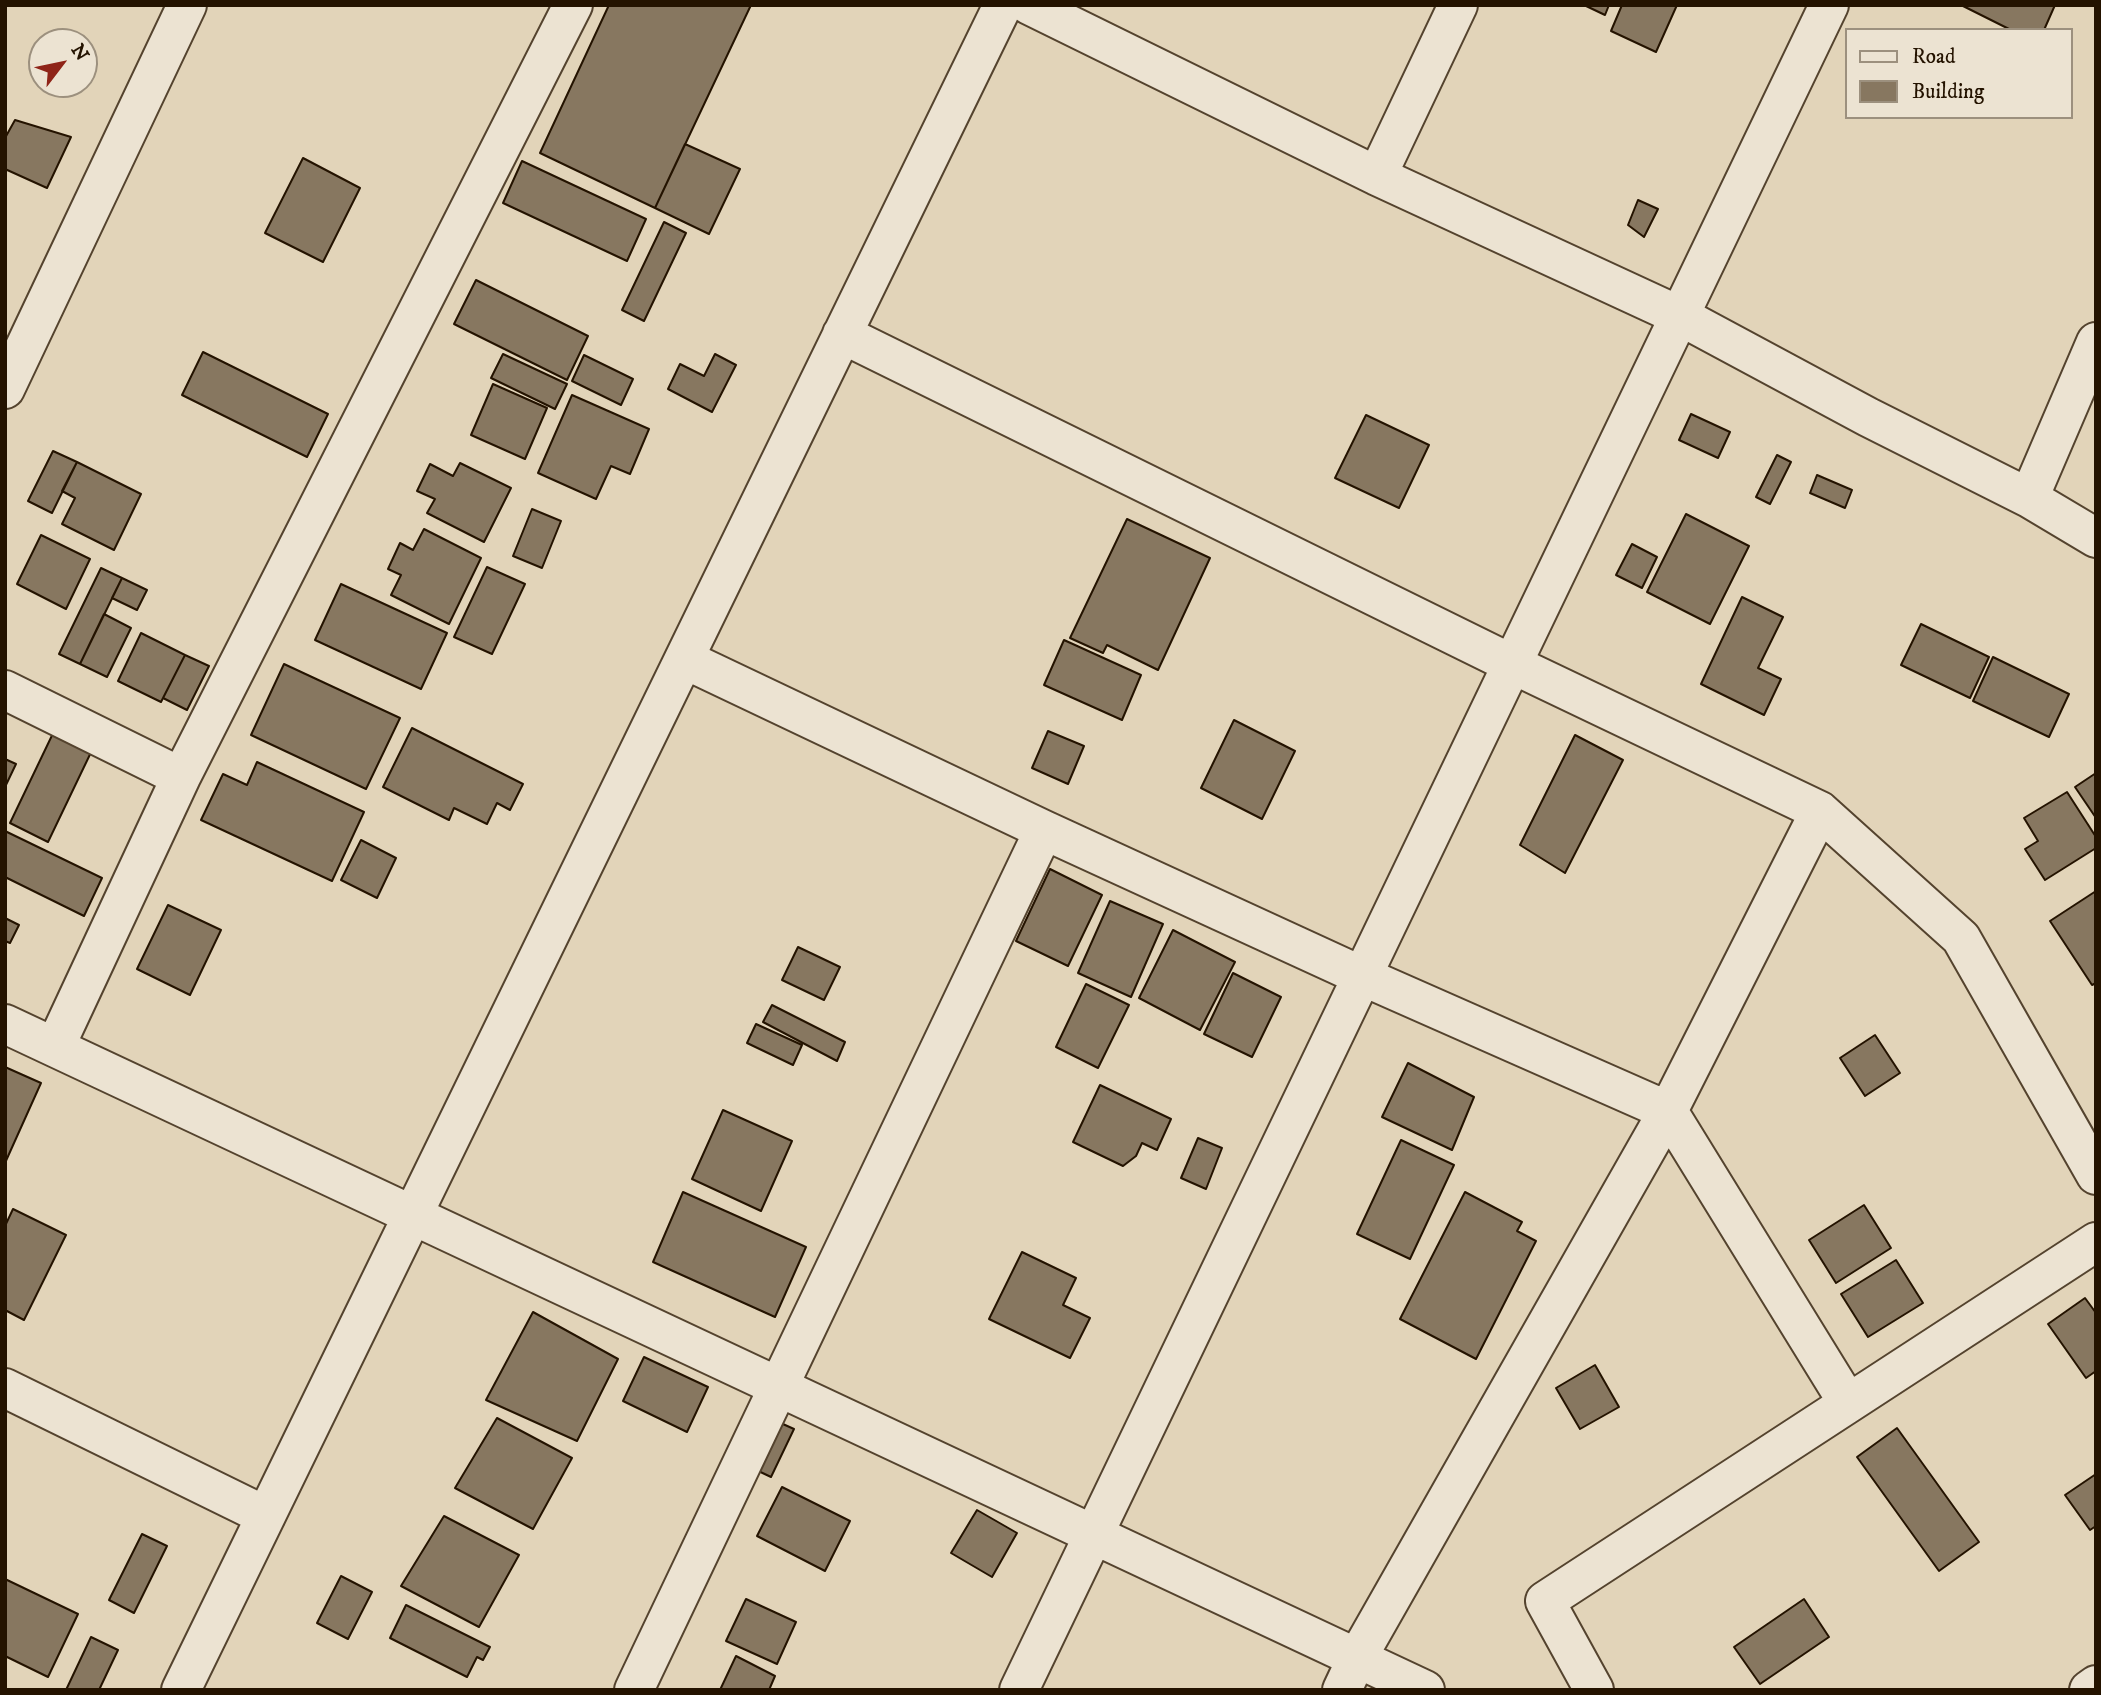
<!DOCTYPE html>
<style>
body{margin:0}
#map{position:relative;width:2101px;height:1695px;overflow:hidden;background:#e2d4b9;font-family:"IM FELL DW Pica",serif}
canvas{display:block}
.frame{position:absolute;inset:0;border:7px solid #241300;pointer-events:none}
.legend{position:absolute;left:1845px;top:28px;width:228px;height:91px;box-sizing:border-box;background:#ece3d2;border:2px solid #9c907e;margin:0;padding:9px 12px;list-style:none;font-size:21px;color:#241300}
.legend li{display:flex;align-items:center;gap:14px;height:35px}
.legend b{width:35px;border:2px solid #9c907e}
.north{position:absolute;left:28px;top:28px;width:70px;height:70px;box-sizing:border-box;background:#ece3d2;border:2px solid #9c907e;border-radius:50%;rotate:58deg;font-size:19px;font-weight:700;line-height:28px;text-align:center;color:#241300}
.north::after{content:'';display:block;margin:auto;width:24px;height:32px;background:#8f2418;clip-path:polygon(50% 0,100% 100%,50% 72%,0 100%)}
</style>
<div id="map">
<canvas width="2101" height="1695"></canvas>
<div class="frame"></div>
<ul class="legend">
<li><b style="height:9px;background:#ece3d2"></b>Road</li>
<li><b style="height:19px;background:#877760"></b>Building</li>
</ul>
<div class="north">N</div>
</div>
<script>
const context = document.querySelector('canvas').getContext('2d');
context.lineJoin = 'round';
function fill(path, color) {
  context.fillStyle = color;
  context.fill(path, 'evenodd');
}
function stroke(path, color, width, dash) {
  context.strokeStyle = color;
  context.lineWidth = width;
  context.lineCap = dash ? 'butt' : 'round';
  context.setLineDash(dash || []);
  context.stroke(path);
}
const building = new Path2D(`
 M609,5H751L655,208L540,153Z
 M1584,5H1609L1605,15Z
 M1622,5H1677L1656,52L1611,31Z
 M1961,5H2055L2044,30H2011Z
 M15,120L71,137L47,188L5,169V138Z
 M685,144L740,169L709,234L655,208Z
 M303,158L360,188L323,262L265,233Z
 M522,161L646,219L627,261L503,203Z
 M1638,200L1658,209L1644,237L1628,225Z
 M664,222L686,233L644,321L622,310Z
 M476,280L588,336L567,380L454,324Z
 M203,352L328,414L307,457L182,395Z
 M503,354L567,384L555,409L491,378Z
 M715,354L736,365L712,412L668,389L680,364L704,376Z
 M584,355L633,379L621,405L572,381Z
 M493,384L547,408L525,459L471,435Z
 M572,395L649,429L630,474L611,466L596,499L538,473Z
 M1691,414L1730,432L1718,458L1679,440Z
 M1366,415L1429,445L1399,508L1335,478Z
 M53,451L77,462L52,513L28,501Z
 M1777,455L1791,462L1770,504L1756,497Z
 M77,462L141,494L114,550L62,524L75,498L62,491Z
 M460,463L511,488L484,542L427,513L435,499L417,491L430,464L453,476Z
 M1817,475L1852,490L1845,508L1810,493Z
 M532,509L561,521L542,568L513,556Z
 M1686,514L1749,546L1710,624L1647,592Z
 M1127,519L1210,558L1158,670L1107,645L1103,653L1070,638Z
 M424,529L481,558L449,624L391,595L401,575L388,569L400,543L413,550Z
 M41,535L90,559L66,609L17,584Z
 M1632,544L1657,557L1642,588L1616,575Z
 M487,567L525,584L492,654L454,637Z
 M101,568L122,578L80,664L59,654Z
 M122,578L147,590L137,610L112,598Z
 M341,584L447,633L421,689L315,640Z
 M1742,597L1783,617L1758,668L1781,679L1764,715L1701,684Z
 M104,614L131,628L107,677L80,664Z
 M1921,624L1989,657L1970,698L1901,665Z
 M141,633L185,655L161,702L118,681Z
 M1064,640L1141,675L1122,720L1044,685Z
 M185,655L209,666L187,710L163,698Z
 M1993,657L2069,694L2049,737L1973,701Z
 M284,664L400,718L366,789L251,735Z
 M1234,720L1295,751L1262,819L1201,788Z
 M57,725L95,744L48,842L10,823Z
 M412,728L523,784L510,810L497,803L487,824L454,808L449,820L383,787Z
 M1048,731L1084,746L1068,784L1032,768Z
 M1575,735L1623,760L1565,873L1520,845Z
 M5,759L16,764L5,787Z
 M257,762L364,812L332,881L201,820L223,774L247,785Z
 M2096,773V818L2075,787Z
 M2067,792L2096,837V848L2045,880L2025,849L2038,841L2024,818Z
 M5,831L102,878L84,916L5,877Z
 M361,840L396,858L377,898L341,880Z
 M1050,869L1102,895L1068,966L1016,941Z
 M2096,891V983L2092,985L2050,921Z
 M1110,901L1163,924L1131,997L1078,973Z
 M168,905L221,930L190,995L137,969Z
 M5,918L19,925L10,943L5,941Z
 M1173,930L1235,962L1200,1030L1139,998Z
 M798,947L840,967L824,1000L782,980Z
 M1233,973L1281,997L1252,1057L1204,1034Z
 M1086,984L1129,1005L1098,1068L1056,1047Z
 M772,1005L845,1042L837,1061L763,1022Z
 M756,1024L802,1045L793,1065L747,1043Z
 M1875,1035L1900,1073L1865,1096L1840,1058Z
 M1408,1063L1474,1097L1452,1150L1382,1117Z
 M5,1067L41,1083L5,1163Z
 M1100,1085L1171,1119L1157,1150L1142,1143L1136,1156L1123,1166L1073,1142Z
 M723,1110L792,1141L761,1211L692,1179Z
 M1198,1138L1222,1148L1206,1189L1181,1178Z
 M1401,1140L1454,1165L1410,1259L1357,1234Z
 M683,1192L806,1247L775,1317L653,1262Z
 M1465,1192L1522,1222L1517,1231L1536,1241L1476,1359L1400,1319Z
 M1864,1205L1891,1248L1836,1283L1809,1240Z
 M13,1209L66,1235L24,1320L5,1310V1226Z
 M1022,1252L1076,1278L1063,1305L1090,1318L1070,1358L989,1319Z
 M1896,1260L1923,1303L1868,1337L1841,1294Z
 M2085,1298L2096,1313V1371L2086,1378L2048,1324Z
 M533,1312L618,1359L577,1441L486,1400Z
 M644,1357L708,1387L687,1432L623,1401Z
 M1595,1365L1619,1407L1580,1429L1556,1388Z
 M497,1418L572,1458L533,1529L455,1488Z
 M774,1420L794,1429L771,1477L752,1468Z
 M1897,1428L1979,1542L1939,1571L1857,1457Z
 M2096,1474V1526L2090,1530L2065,1495Z
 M782,1487L850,1521L825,1571L757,1536Z
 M977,1510L1017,1533L992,1577L951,1553Z
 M444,1516L519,1555L479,1627L401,1586Z
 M142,1534L167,1546L134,1613L109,1600Z
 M341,1576L372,1592L348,1639L317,1623Z
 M5,1579L78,1614L48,1677L5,1656Z
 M746,1599L796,1622L777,1664L726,1641Z
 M1804,1599L1829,1637L1760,1684L1734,1647Z
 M406,1605L490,1647L483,1660L477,1657L467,1677L390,1638Z
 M91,1637L118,1650L99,1690H66Z
 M736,1656L775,1676L769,1690H720Z`);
const minor = new Path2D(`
 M1029,5L1377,176L1680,316L1868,417L2029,498L2096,538
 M1377,176L1458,5
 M842,334L1512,664L1820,811L1961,938L2096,1175
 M5,389L187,5
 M2029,498L2096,342
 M684,659L1044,830L1362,976L1668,1111L1848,1403
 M5,690L181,777
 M5,1024L1425,1690
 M55,1047L181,777L573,5
 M5,1388L266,1516
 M181,1690L1003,5
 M634,1690L1044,830
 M1019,1690L1829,5
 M1342,1690L1357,1658L1668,1111L1820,811
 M1594,1690L1545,1601L2096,1242
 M2089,1690L2096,1685`);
fill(building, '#877760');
stroke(building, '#241300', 2);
stroke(minor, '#54432e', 42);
stroke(minor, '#ece3d2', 38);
</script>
